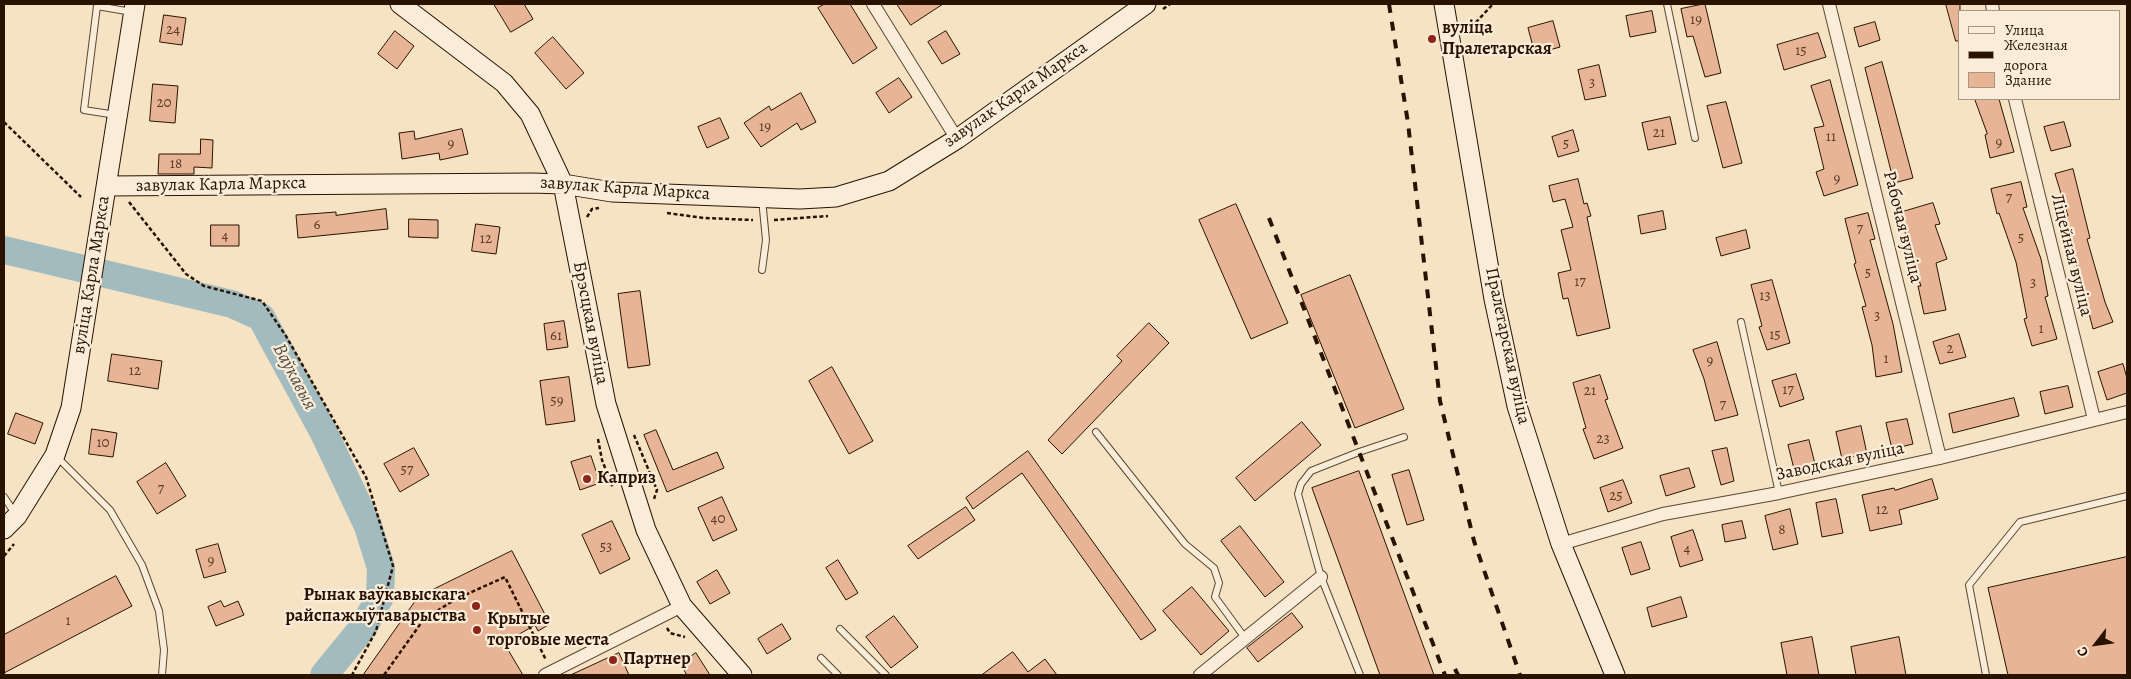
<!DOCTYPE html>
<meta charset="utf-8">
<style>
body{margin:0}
#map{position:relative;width:2131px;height:679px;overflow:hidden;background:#f6e3c4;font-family:Alegreya,serif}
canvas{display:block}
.frame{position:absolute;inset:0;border:5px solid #291300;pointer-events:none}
.legend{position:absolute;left:1958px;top:10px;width:162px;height:90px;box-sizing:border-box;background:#f9edd9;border:1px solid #a69682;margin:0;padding:6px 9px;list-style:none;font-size:15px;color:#291300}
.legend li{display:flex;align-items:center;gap:10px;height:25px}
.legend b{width:25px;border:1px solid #a69682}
.north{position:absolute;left:2071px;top:619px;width:50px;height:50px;-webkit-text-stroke:4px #f9edd9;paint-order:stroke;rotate:240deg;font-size:14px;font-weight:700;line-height:20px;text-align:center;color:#291300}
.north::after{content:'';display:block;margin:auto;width:18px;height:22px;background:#291300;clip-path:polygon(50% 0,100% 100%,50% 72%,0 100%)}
</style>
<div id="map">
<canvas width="2131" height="679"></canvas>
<div class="frame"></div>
<ul class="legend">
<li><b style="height:6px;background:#f9edd9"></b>Улица</li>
<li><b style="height:6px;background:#291300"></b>Железная дорога</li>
<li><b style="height:14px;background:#e8b496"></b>Здание</li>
</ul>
<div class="north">С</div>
</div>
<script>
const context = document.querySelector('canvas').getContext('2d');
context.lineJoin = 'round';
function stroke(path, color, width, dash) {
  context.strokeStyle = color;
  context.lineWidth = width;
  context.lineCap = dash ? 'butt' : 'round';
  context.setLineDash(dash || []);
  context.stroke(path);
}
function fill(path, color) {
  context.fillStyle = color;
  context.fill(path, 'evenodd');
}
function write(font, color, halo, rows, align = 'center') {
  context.font = font + ' Alegreya,serif';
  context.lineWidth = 4.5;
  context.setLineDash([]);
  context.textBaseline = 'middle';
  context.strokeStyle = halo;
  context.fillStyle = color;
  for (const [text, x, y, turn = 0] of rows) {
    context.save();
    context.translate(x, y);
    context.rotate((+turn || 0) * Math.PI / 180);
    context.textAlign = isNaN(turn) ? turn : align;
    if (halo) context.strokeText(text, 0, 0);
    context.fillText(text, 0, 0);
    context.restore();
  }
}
const river = new Path2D(`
 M4,250L232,304L261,317L323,431L368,526L381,568L380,597L364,626L324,675`);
const building = new Path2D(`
 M494,4H524L533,19L511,32Z
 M825,4H850L877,48L853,64L818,8Z
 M897,4H943L911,25Z
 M1705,4L1721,73L1705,77L1693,36L1687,37L1681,9Z
 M1946,4H1960V41H1956Z
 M1652,11L1656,32L1630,37L1626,16Z
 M164,15L186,18L182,45L160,42Z
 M1553,21L1560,47L1535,54L1528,28Z
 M1875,22L1880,40L1859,47L1854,28Z
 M395,31L414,46L397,69L378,54Z
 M946,31L960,54L942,64L928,42Z
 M1818,33L1826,57L1784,70L1777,45Z
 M553,37L584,73L566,89L535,53Z
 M1882,62L1913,178L1894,183L1865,68Z
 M1599,65L1606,96L1585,100L1578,70Z
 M899,78L912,97L889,113L876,93Z
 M1830,80L1858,185L1824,196L1816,172L1824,169L1814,128L1824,126L1811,86Z
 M153,84L178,86L175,123L150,121Z
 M801,93L816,122L801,130L797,123L761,147L744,123L769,106L771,110Z
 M1975,99H1999L2014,152L1990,158L1985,135L1987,134Z
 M1726,102L1742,163L1723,168L1707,106Z
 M1670,117L1676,144L1648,150L1642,123Z
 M720,118L729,138L707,148L698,127Z
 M2064,122L2071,146L2051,151L2044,127Z
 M462,129L468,154L440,160L439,153L402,159L399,133L414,131L415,139Z
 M1573,130L1579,151L1558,157L1552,137Z
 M201,139L213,140L212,168L194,167V174H158L159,154H200Z
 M2073,169L2090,238L2087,239L2105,302L2113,322L2093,329L2064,217L2068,216L2055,174Z
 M1578,179L1584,204L1587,203L1591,216L1587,217L1610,328L1577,336L1568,298L1563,299L1558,273L1571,270L1561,230L1573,227L1565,199L1553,202L1549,186Z
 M2021,182L2027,207L2023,208L2041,259L2048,296L2045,297L2057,339L2032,346L2024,319L2027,318L2016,262L1999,213L1997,214L1991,189Z
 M1933,203L1940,224L1935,225L1947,259L1936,263L1946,310L1924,314L1918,286H1921L1908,249L1910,248L1899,213Z
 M1236,204L1288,323L1251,339L1199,220Z
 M386,209L388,229L298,238L296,215L336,212V215Z
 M1663,211L1666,229L1641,234L1638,216Z
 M1868,213L1875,239L1870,240L1893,324L1902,372L1876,377L1872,345L1862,307L1866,306L1854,264L1856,263L1845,219Z
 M409,219L438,220V238L409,237Z
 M476,224L500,227L496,254L472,251Z
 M211,225H239V246H211Z
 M1746,230L1750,248L1721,256L1716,238Z
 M1350,275L1404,409L1355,428L1301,295Z
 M1772,280L1790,343L1767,350L1759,327L1762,326L1751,285Z
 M640,291L650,365L628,368L618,294Z
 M564,321L568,347L547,350L544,324Z
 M1149,323L1169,343L1062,454L1048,440L1122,361L1117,356Z
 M1959,334L1966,357L1940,364L1933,342Z
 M1717,342L1738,415L1715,421L1704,379L1693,350Z
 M112,354L162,361L158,389L108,381Z
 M2123,364L2127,378V393L2107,400L2098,372Z
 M832,367L873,441L849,454L809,381Z
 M1796,374L1804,399L1780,407L1772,381Z
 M1600,375L1608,399L1605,400L1623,448L1594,459L1583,429L1586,428L1573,383Z
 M569,377L575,421L546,425L540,381Z
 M2068,386L2073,407L2045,414L2040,392Z
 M2014,398L2019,416L1953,433L1949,414Z
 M16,413L43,423L35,444L8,434Z
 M1907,419L1913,444L1892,449L1886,423Z
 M1302,422L1321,445L1255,501L1236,478Z
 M1861,426L1867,454L1842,459L1836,432Z
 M92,429L117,433L113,457L89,454Z
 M656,430L673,470L717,452L724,468L667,492L644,435Z
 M1809,440L1815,464L1794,469L1788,445Z
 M414,448L429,475L400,492L384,464Z
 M1727,448L1734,481L1721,485L1712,451Z
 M1028,451L1156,630L1141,640L1022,473L973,509L966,498Z
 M591,456L600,483L580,490L571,462Z
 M166,463L186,496L157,514L137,482Z
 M1689,468L1695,487L1666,496L1660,476Z
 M1409,470L1424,520L1407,525L1392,475Z
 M1359,471L1434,675H1380L1312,488Z
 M1932,479L1938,499L1899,510L1902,524L1870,531L1862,495L1894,488L1895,490Z
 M1623,480L1632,503L1608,512L1600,488Z
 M722,497L737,530L713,541L698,508Z
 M1836,499L1843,533L1822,537L1816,503Z
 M966,507L975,520L918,559L908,546Z
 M1790,509L1798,544L1773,550L1765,516Z
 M612,521L630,559L600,574L582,535Z
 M1742,521L1746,538L1725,542L1722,525Z
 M1240,526L1284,582L1265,597L1221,541Z
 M1693,530L1703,560L1680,567L1671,537Z
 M1641,542L1650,569L1631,575L1622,548Z
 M218,544L226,572L204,578L196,550Z
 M512,551L550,624L538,631L535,625L504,643L523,675H363L418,597Z
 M2127,557V675H2008L1988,588Z
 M838,560L858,593L846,600L826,568Z
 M717,570L730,593L710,604L697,582Z
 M116,576L132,606L4,673V635Z
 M1192,587L1229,631L1201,655L1163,611Z
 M1681,597L1687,617L1652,627L1647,608Z
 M221,601L224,607L238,601L244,615L216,626L208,607Z
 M1292,613L1303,627L1258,662L1247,648Z
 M894,616L918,647L891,668L866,637Z
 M782,624L791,639L767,654L758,639Z
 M1812,637L1819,675H1787L1781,643Z
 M1899,637L1906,675H1856L1851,647Z
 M1013,652L1028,672L1045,659L1057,675H982Z
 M619,653L629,675H571Z
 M696,653L710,675H687L680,664Z`);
const path = new Path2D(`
 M1163,9L1170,4
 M1467,32L1493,4
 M4,122L81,197
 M129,202L186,274L204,286L262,301L286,336L366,477L393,566L376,631L352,675
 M667,213L704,218L753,220
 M587,217L592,209L599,208
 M774,220L828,216
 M634,435L657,490L654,499
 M598,439L602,460L613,488
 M4,556L14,544
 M667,628L670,633L685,637
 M384,675L424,619L456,599L505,577L546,660`);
const lane = new Path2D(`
 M1667,4L1695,138
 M116,115L84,110L97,6L132,12
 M762,199L766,240L762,270
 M1741,322L1779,493
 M1096,432L1185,544L1214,568L1219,583L1215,597L1245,638
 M56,456L110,510L142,565L159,611L164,650L162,675
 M4,497L16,515
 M840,629L886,675
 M821,658L838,675
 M1360,675L1321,577L1298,494L1301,484L1311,471L1359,452L1404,437
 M1986,675L1969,585L2020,522L2127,496`);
const street = new Path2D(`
 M873,4L957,139
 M1829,4L1940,458
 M1992,4L1993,11
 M2015,99L2094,419
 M1561,544L1663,514L1779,493L1940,458L2127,412
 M545,675L682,606
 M1200,675L1321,577`);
const secondary = new Path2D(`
 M400,4L504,83L530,114L563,184L606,404L646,530L682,606L742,675
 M1444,4L1494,299L1517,406L1561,544L1615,675
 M107,186L532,183L563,184L612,192L800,199L836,197L889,181L957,139L1146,4
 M4,529L17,516L55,455L71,408L135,4`);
const rail = new Path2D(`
 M1389,4L1408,123L1440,401L1474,541L1520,675
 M1269,218L1445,675
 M1455,669L1458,675`);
const markers = [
 [1432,39,5,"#8f2418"],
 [587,479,5,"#8f2418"],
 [476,606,5,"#8f2418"],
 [477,630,5,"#8f2418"],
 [613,660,5,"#8f2418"]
];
const numberNames = [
 ["19",1696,20],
 ["24",173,30],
 ["15",1801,51],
 ["3",1592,83],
 ["20",164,103],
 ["19",765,127],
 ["21",1659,133],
 ["11",1831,137],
 ["9",1999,143],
 ["9",451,144],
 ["5",1566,144],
 ["18",176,164],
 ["9",1837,179],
 ["7",2009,198],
 ["6",317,225],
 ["7",1860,229],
 ["4",225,236],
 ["5",2021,238],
 ["12",486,239],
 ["5",1868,273],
 ["17",1580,282],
 ["3",2033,283],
 ["13",1765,296],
 ["3",1877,316],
 ["1",2041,329],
 ["15",1775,335],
 ["61",556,336],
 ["2",1950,349],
 ["1",1886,359],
 ["9",1710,361],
 ["12",135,371],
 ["17",1788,390],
 ["21",1590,391],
 ["59",557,401],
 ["7",1723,405],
 ["23",1603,439],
 ["10",103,443],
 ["57",407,470],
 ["7",161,489],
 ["25",1616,496],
 ["12",1882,510],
 ["40",718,519],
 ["8",1782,530],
 ["53",606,547],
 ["4",1687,549],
 ["9",211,561],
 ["1",68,621]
];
const poiNames = [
 ["вуліца",1442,29],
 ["Пралетарская",1442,50],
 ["Каприз",597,479],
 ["Рынак ваўкавыскага",466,596,"right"],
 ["райспажыўтаварыства",466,617,"right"],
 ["Крытые",487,620],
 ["торговые места",487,641],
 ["Партнер",623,660]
];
const streetNames = [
 ["завулак Карла Маркса",1016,95,-35],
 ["завулак Карла Маркса",221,185,-1],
 ["завулак Карла Маркса",625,189,4],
 ["Рабочая вуліца",1902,227,76],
 ["Ліцейная вуліца",2071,255,76],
 ["вуліца Карла Маркса",92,275,-81],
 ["Брэсцкая вуліца",590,323,79],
 ["Пралетарская вуліца",1507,346,78],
 ["Заводская вуліца",1840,462,-12]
];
const waterNames = [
 ["Ваўкавыя",294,377,62]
];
stroke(river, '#a1bbbf', 28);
fill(building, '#e8b496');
stroke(building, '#291300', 1);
stroke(lane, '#5c4731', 8);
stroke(street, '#5c4731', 14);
stroke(secondary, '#291300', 21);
stroke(path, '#291300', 2.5, [4, 2.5]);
stroke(lane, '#f9edd9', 6);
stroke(street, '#f9edd9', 12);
stroke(secondary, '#f9edd9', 19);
stroke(rail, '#291300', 4, [9, 9]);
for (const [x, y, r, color] of markers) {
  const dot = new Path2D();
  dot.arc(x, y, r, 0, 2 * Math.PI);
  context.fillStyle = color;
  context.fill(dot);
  stroke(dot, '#f9edd9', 2);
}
write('15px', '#593b26', null, numberNames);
write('bold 18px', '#291300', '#f9edd9', poiNames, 'left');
write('18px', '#291300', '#f9edd9', streetNames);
write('italic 19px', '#534e43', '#f9edd9', waterNames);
</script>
